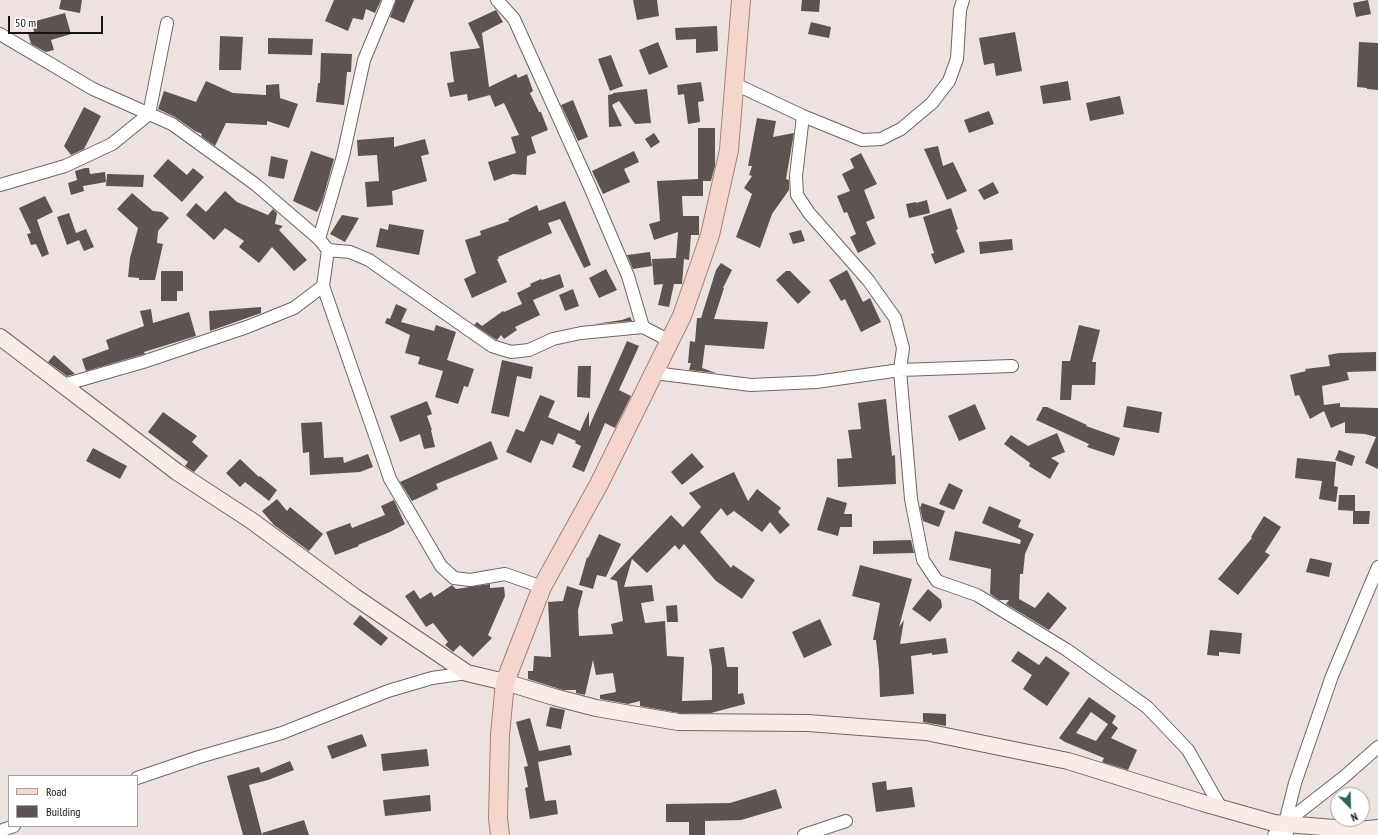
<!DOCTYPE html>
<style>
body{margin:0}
#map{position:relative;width:1378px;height:835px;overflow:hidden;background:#ede2df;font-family:"PT Sans Narrow",sans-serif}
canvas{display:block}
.legend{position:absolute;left:8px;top:775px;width:130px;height:52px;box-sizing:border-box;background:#fff;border:1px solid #a2a1a0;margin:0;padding:5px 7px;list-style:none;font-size:12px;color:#161311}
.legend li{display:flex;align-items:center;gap:8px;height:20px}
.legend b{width:20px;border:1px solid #a2a1a0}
.north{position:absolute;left:1330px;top:787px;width:40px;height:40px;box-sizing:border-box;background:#fff;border:1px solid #a2a1a0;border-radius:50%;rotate:157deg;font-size:11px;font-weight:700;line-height:16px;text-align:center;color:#161311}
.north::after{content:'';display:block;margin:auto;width:14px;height:18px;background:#2b6955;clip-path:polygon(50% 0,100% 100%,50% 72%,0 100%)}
.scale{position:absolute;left:8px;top:16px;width:95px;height:18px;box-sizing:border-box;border:2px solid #161311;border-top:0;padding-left:5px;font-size:12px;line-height:14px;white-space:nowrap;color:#161311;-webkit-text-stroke:3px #fff;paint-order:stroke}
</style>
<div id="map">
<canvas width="1378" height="835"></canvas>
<ul class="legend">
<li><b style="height:5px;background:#f5d6cd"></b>Road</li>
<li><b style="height:11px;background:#5d5451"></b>Building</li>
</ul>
<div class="north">N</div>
<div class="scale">50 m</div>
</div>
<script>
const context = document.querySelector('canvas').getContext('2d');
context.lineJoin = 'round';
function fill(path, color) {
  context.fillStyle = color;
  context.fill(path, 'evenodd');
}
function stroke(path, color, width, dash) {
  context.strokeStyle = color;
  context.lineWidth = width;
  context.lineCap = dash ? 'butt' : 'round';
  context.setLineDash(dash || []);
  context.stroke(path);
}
const building = new Path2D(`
 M61,0H82L80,13L59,9Z
 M334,0H381L375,13L366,9L363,20L353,18L348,31L325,21Z
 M396,0H414L404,23L390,17Z
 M633,0H657L659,16L637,20Z
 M802,0H820L819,12L801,11Z
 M1368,0L1371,14L1356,17L1353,3Z
 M496,10L503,22L482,33L489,87L516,74L518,78L527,74L533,91L530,93L539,112H541L548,130L531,137L536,153L527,156L526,175L513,174L494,181L488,162L516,153L511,137L519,135L504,103L495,107L490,95L468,101L467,94L450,97L447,83L454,82L450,52L480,48L468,23Z
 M65,13L71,34L51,40L54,50L46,52L31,44L28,33L34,32L32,22Z
 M811,22L831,27L829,38L808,34Z
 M717,26L718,51L696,53V39L676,40L675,28Z
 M1015,32L1022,71L996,76L994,63L984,65L979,38Z
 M220,36L243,37L241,70H219Z
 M268,38L313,39L312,55L268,54Z
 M658,42L668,67L649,75L639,50Z
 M1359,42L1378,43V90L1367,89V88L1357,87Z
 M321,53L352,54L351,72H347L344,105L316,102L318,83H320Z
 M611,55L623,86L610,91L598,59Z
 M206,81L233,93L266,95V85L279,84L280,98L298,104L289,128L267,121V125L226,123L215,146L201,136L202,134L195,131L175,117L158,109L164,91L196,102Z
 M1068,81L1071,100L1043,104L1040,86Z
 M701,82L704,101L698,102L700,122L688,124L684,94L678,95L677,85Z
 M647,89L651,123L635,124L619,101L612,105L622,126L609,127L608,95L613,94V93Z
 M1120,96L1124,114L1090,121L1086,103Z
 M573,100L588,137L578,141L561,105Z
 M84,107L101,116L84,149L71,155L64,146Z
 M989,111L994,124L969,133L964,120Z
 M757,118L776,121L773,137L794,133L786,179L789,180V190L772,214L760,248L736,237L752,194L744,188L752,176L749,175L752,166H748Z
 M698,128H715V166L711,181H703V196H682L683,216H699V235H691L689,260L684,259L682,284H674L669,307L658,305L663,284L654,285L652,259L676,258L678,232L654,240L649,224L660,221L657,181L698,179Z
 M654,133L660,142L651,148L645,139Z
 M394,137V147L425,139L429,154L421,156L427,181L392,191L393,205L367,207L365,182L379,181L377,155L358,156L357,140Z
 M938,146L943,166L953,162L967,191L947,200L924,149Z
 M311,151L334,159L322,202L317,212L293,201Z
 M634,151L639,162L624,169L630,182L603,194L592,171Z
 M861,153L877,184L864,190L875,218L866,222L876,244L858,253L850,237L856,234L847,212L844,213L837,196L850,191L842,174L854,168L850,159Z
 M271,156L288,160L284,179L268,176Z
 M168,159L187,175L193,168L204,177L182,202L153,176Z
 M85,168H89L90,174L105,172L106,182L83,186L84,191L71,195L68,183L77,180L75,171Z
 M107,174L144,175L143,187L106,186Z
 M993,182L999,193L984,200L978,190Z
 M225,191L237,202L268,215L273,209L277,213L275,224L283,226L279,230L307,260L294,271L272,247L259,263L239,247L244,241L225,228L214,240L186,215L196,203L206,212Z
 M132,193L153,211L162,212L169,218L158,231L157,243L163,244L155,280H139V278L128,277L130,258L138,228L117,209Z
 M45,196L53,212L37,220L49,254L42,257L36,244L31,245L27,234L31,233L19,208Z
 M927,200L930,213L909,218L906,204L916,202V203Z
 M565,201L591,265L584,268L560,219L548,223L552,233L498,257L499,259H497L507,282L472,298L464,279L476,273L465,240L481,235L480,231L509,221L508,219L537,205L539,211Z
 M951,208L958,229L956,230L965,252L935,264L931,254L934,253L923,217Z
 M69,213L76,233L86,229L94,247L84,251L79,240L67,245L57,217Z
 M342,215L359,218L345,242L330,234Z
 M389,224L424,230L419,255L376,247L380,228L388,230Z
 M801,230L805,241L793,244L789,233Z
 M1012,239L1013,250L980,254L979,242Z
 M650,252L652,266L633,269L627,255Z
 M721,263L732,270L723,288H724L714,319L768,322L764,349L705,345L702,368L716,373L689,370L691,363H688L690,341L695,342L697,318H701L716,270Z
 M606,269L617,290L599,298L589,278Z
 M847,270L863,302L870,298L881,322L861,332L845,299L841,301L829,280Z
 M161,271H183V291H177V301H161Z
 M786,271H790L811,292L798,304L776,280Z
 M560,274L564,287L533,300L540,315L515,327L517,330L504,339L501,335L497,340L495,339L474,325L477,322L482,326L503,311L504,312L522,304L517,293L531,286L530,284L541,279L542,280Z
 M573,289L579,306L565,311L559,295Z
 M396,304L407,309L401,322L434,331L436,325L456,332L447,360L474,369L468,387L464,386L458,404L435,397L443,371L418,364L420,357L405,353L410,335L385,323L387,318L390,319Z
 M261,307V313L210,331L209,311Z
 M151,309L153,323L189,312L196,336L144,352L145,354L141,355L86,371L82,359L109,349L106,340L144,326L140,311Z
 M630,317L632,321L594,324L622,320Z
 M1079,325L1100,330L1092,362H1096L1095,385H1072L1071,400H1060L1062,361H1070Z
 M627,341L639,346L619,390L631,396L615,428L605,423L584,472L572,467L581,446L575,443L576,441L558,433L553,445L541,440L531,463L506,452L516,429L524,432L540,395L555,401L548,417L580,431L589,411V427Z
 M1376,352V371L1347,372L1349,380L1322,386L1324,405L1340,403V407L1378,408V469L1365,463L1376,437L1365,434L1345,433V422L1331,428L1324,411L1310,419L1299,395L1295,396L1290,375L1306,371L1305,369L1330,366L1328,355L1339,353Z
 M54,355L75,374L67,376L48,362Z
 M502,360L533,367L531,379L517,376L509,417L491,413Z
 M578,366H591L590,398L577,397Z
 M886,399L892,456L895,455L896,484L838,487L837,459L852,458L848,430L861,429L858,403Z
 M427,401L432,414L427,416L432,430H431L435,447L424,449L420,434L400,442L390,416Z
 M975,404L986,429L959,441L948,416Z
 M1127,406L1162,412L1159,433L1123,427Z
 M1043,407H1047L1087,425L1086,426L1120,438L1114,456L1087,447L1089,444L1036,420Z
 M163,412L197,436L192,442L208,456L194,472L185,466L188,462L148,432Z
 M322,422L324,458L343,457L344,463L368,454L373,467L360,472L310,475L309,452L303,453L301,423Z
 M1057,433L1065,452L1051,458L1059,463L1050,479L1029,466L1030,463L1004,444L1011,435L1028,446Z
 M491,441L498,459L436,484L438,489L412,501L400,482Z
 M93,448L127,466L120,479L86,461Z
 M1339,450L1355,456L1352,466L1335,460Z
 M692,453L704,467L682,485L671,472Z
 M1297,458L1336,462L1334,486L1338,487L1336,502L1319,499L1322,481L1295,478Z
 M240,459L259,477L260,476L277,490L269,501L245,482L240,487L226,473Z
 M734,472L748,501L757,489L781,508L778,512L790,525L780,534L770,522L762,532L734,511L727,516L721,508L700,532L731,568L733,565L755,580L742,599L716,581L684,544L679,550L675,545L647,573L632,559L624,587L652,585L654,601L641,603L645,623L665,621L667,656L684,657L682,701L712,700V667L709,649L724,647L727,667H738V694L743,693L745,704L711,713H679L640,706V701L628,704L600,699V695L616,692L613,673L596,675L593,660L585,695L576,693V690H563L528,679V671H533L534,656L551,657L548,602L563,601L567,586L583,591L578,610L579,636L613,634L611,624L623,621L617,581L610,579L671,515L683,527L701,507L689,493Z
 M949,483L963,490L954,510L939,504Z
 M1339,495H1355V511L1338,510Z
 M827,497L847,503L844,514H852V527H840L838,536L817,530Z
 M277,499L287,511L290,507L323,534L309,551L274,525L262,511Z
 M394,500L405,524L390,532L358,545L359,546L335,555L326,532L350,523L352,528L385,515L381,506Z
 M922,503L945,511L939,527L923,521L920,508Z
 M989,506L1021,520L1018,527L1034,534L1025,554L1023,574H1020L1019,599L1035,608L1048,592L1067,608L1049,630L1006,604L1009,600H999L990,594L991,569L949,560L955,531L1020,544L1021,540L982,523Z
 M1353,511H1370L1369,524H1353Z
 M1264,516L1281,527L1265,552L1270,555L1238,595L1218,579L1252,538L1251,537Z
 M599,534L621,544L606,577L597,575L593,589L579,585L587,557L588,558Z
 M911,540L914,553L873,554V541Z
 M1310,558L1332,563L1329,577L1306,572Z
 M860,565L912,579L899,627L904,620L900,644L946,638L948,653L932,655V653L911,656L914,694L880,697L879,669L876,640H873L880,603L852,596Z
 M490,584V588L504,587L505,596L488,635L492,638L473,657L460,645L453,652L451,650L445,645L448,642L433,623L426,627L405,596L414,590L420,599L431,592L434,597L452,585L456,589Z
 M928,589L941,600L942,607L930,622L912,609Z
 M677,605L678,622H667L666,606Z
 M360,615L388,638L381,646L353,624Z
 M820,619L832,645L804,658L792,632Z
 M1210,630L1242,633L1240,654L1219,652V656L1207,655Z
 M1018,651L1039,665L1046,656L1070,673L1047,706L1023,689L1032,675L1011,661Z
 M1089,697L1116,716L1112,723L1118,728L1111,738L1137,750L1128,770L1102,762L1104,758L1065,742L1059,738ZM1091,712L1108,724L1096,741L1076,733Z
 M550,707L565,710L561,729L546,726Z
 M923,713L946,714V726L923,722Z
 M530,718L539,751L570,745L572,755L538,762L545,801L556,800L558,814L530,819L525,788L528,787L524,767L528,766L516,722Z
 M362,734L367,746L332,759L327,746Z
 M427,749L429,766L383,771L381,754Z
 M290,761L294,770L268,780L249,785L262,835H243L227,776L259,767L261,773Z
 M886,781L887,790L912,787L915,807L876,812L872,783Z
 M776,789L782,808L741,820L705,821V835H689V822H666V804L730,803Z
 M430,795L431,811L385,816L383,800Z
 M304,820L309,835H263L262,833Z`);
const street = new Path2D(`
 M497,0L514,19L590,187L628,276L643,327
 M0,34L93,89L172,124L255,184L319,239L328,250L323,286L377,441L390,479L441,566L454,578L470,580L505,574L542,587
 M735,84L803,116L862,140L881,139L901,129L932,103L949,81L957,59L960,10L963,0
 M803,116L796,176L797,195L809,213L868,280L895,318L903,348L900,370L911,499L923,560L937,581L977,595L1067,650L1147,707L1188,750L1221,808
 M0,185L65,166L112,144L149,114L167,23
 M319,239L343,156L364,60L389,0
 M328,250L350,252L369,260L492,346L511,352L529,350L553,339L581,333L643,327L670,341
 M654,373L751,385L816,382L900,370L1012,366
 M63,385L143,362L247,327L294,308L323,286
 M137,778L199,757L282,733L388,691L432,678L467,673
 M0,831L14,826
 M804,835L846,821
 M1274,835L1285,823L1344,777L1378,747
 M1287,835L1285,823L1295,783L1332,676L1378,567`);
const secondary = new Path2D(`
 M0,337L177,472L252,521L355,597L467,673L505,682L554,697L596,708L678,722L808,723L926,732L1068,761L1203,803L1274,823L1358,830L1378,828`);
const primary = new Path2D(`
 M500,835L498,818L500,735L505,682L542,587L599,484L682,316L710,235L729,150L741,0`);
fill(building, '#5d5451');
stroke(street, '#6f6562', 14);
stroke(secondary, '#6f6562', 18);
stroke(primary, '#a38076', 20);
stroke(street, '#fff', 12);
stroke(secondary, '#faebe6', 16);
stroke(primary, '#f5d6cd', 18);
</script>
